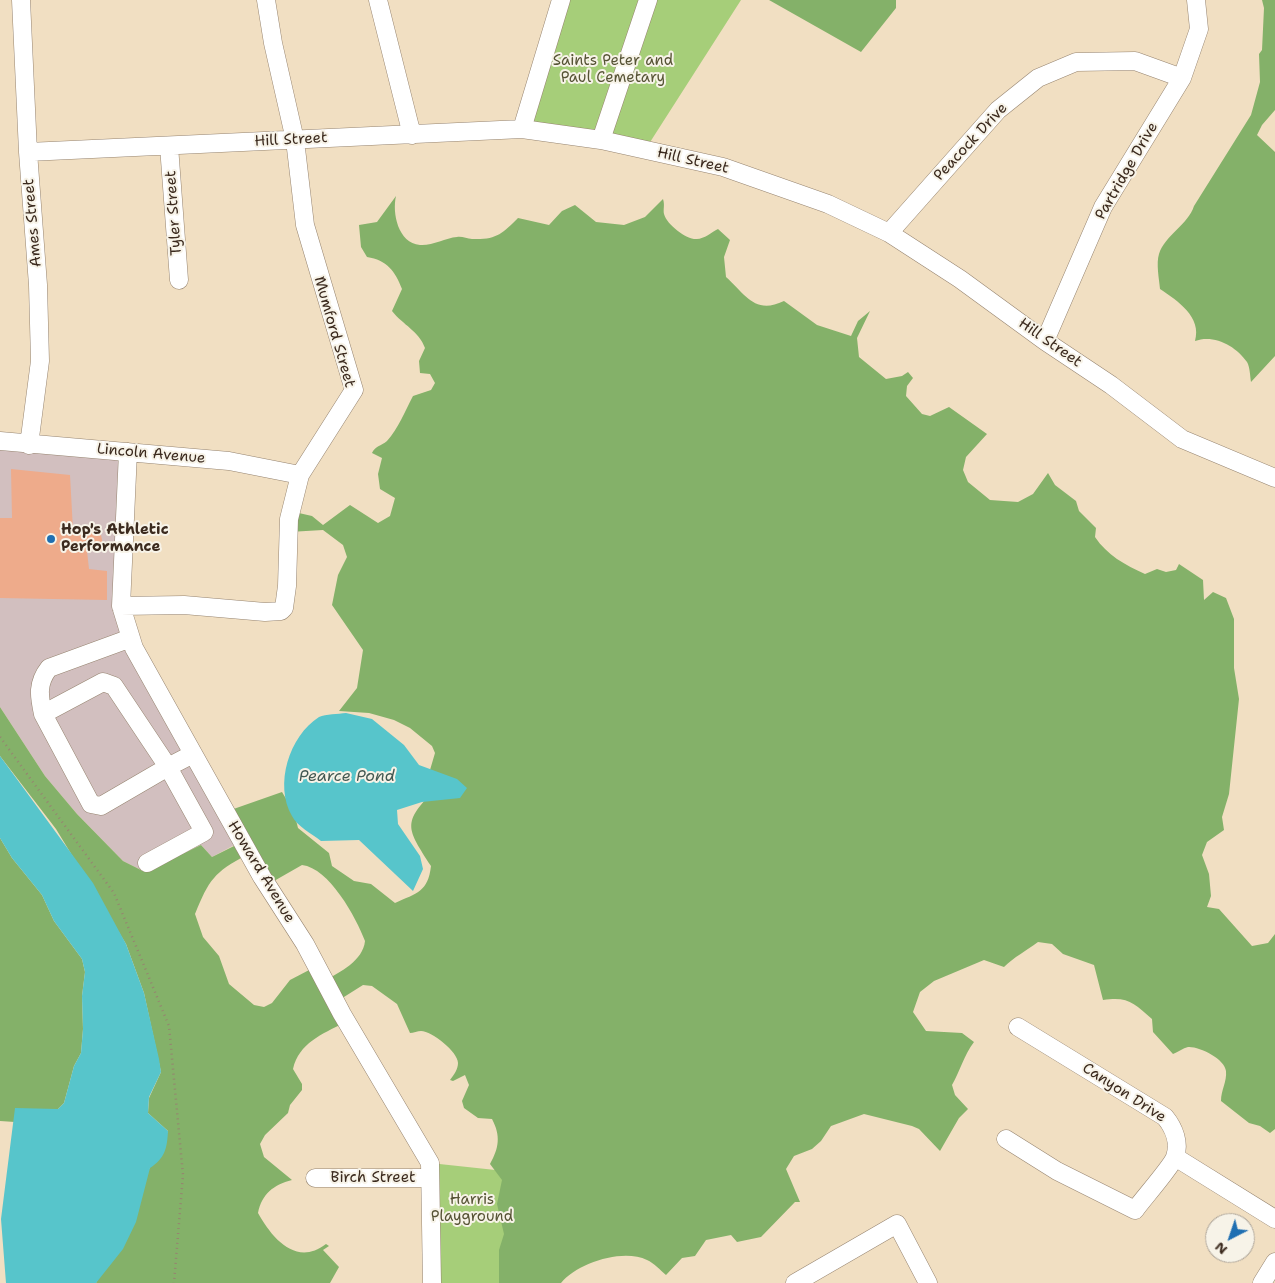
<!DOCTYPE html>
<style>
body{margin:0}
#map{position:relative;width:1275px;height:1283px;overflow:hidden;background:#f1dfc2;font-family:"Shantell Sans",sans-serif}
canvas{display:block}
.north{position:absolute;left:1205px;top:1213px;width:50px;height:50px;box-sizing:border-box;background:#f7f3e8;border:1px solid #aca397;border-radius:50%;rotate:221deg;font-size:14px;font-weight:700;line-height:20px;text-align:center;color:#3b2a1e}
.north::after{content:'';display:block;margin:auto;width:18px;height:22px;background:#1f6fb2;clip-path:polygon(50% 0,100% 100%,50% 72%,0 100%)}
</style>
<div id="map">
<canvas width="1275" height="1283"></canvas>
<div class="north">N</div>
</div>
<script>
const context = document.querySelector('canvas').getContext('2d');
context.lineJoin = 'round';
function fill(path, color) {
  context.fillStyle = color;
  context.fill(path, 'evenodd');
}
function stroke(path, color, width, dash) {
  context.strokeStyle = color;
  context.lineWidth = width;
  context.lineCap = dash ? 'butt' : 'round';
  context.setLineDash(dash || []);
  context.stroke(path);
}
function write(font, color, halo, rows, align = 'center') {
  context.font = font + ' "Shantell Sans",sans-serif';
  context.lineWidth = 4;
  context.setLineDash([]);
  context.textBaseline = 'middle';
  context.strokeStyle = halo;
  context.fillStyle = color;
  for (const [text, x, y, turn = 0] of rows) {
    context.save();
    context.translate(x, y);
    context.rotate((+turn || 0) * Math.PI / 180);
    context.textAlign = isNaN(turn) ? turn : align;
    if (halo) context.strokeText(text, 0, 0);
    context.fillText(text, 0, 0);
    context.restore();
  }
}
const industrial = new Path2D(`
 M0,442L122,452L120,608L238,843L212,857L201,845L145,872L123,861L77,814L45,776L0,707Z`);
const green = new Path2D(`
 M561,0H741L645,150L522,129Z
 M430,1163L514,1172L509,1283H432Z`);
const forest = new Path2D(`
 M769,0H896V8L861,52Z
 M1262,0H1275V110L1262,125L1257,135L1275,152V356L1251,382C1250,376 1250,367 1247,362C1236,346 1214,334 1195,341C1202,317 1178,301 1160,289C1159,279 1156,263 1159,254C1165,235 1188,225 1194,206L1251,115L1260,82L1259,54L1262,50L1264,8Z
 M396,196C392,213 398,243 420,245C432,246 445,238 457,237C462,236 467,239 472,239C496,240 502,234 518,218L549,225L562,211L575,205L596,222L624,225L645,217L663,199C665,205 663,209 664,214C667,225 687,240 697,239C704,239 712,232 718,229L730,240L724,257L726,277C746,295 755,315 784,301L817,325L851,336L858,321L870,311L857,338L859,357L886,379L902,376L908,372L913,378L907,386L906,396L922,414L930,416L949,407L987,434L966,457L963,470L968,482L990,500L1018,502L1033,494L1048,473L1055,485L1076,501L1079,511L1096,528L1095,537C1107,555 1125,565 1145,574L1157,569L1166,572L1176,570L1179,564L1203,580L1204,600L1213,592L1226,598L1234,619V668L1239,699L1229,794L1222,817L1224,830L1207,842L1202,855L1209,874L1211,896L1207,907L1219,909L1252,946L1268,943L1275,934V1129L1270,1133L1260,1126L1249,1123L1221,1101C1221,1090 1227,1082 1226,1071C1225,1059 1199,1046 1188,1047C1183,1048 1178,1052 1173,1054L1153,1032L1152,1019C1134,1003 1128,996 1103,1000L1094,965L1063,954L1052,944L1038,942C1026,951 1014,957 1004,967L984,960L934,981L920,992L913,1012L926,1031L962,1033L974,1042C964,1055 960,1071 952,1085L955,1095L968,1109L959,1118L940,1151L919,1129L912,1126L864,1114L831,1126L821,1141L812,1149L794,1156L786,1169L800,1202H795L761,1237L737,1242L731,1235L706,1240L695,1256L682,1258L666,1275C660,1270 654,1263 647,1260C623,1248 577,1263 561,1283H499V1250L504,1234L497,1204L502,1180L490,1164C499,1148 501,1136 492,1119L478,1118L464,1108L462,1101L469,1085L465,1075L453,1081L450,1080C454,1075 458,1069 458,1063C458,1052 432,1031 421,1031C418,1031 413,1033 410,1033L397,1004L372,986L363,985L336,1002L344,1023C322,1034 299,1043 293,1069L302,1084V1090L290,1105L288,1113L265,1135L260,1144L264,1157L292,1180C273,1185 262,1194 258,1213C272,1238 296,1267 326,1244L329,1246L323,1250L339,1267L330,1283H96L116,1236L168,1131L148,1113L149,1098L161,1072L144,993L126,944L56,829L0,756V707L45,776L77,814L123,861L145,872L201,845L212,857L238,844L225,812L282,792L294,812L298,828L329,853L332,866L354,881L371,884L395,903C417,893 428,892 431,866C407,828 401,823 436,789L430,770L435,753L432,746L410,728L394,720L369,713L339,711L357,688L363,650L332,605L338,575L347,557L343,545L323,530L289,532L290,511L312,516L323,525L350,505L378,523L390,516L395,498L380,489L378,474L382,458L372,453C375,446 381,446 387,441C398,429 405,411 413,396L431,390L435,383L430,374L420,373L419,361L425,348C419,331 403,325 392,311L402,289C395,271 387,260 367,257L361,247L359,225L377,222ZM247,855L267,885L302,865C329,868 356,917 365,941C363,961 340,972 324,981L313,968L290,980L272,1003L264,1007L254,1005L229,984L219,956L203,937L195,914C209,880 214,872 247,855Z
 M0,838L12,858L42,895L54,921L82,959L85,972L82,996L83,1029L81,1053L74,1066L64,1103L55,1112L15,1122L0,1121Z`);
const water = new Path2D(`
 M346,713L372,719L404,745L419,765L457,779L467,788L460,798L422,802L397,810L398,824L420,856L423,869L413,891L359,840L321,841C312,834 297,826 292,816C274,785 289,736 319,717C326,714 338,714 346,713Z
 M0,756L93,883L126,944L144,993L159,1059L161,1072L149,1097L148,1113L168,1131C167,1149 165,1158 150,1168L136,1222L123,1249L96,1283H6L1,1219L15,1108L58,1109L64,1103L74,1066L81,1053L83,1029L82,996L85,972L82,959L54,921L42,895L12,858L0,838Z`);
const building = new Path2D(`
 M11,469L70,475L73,530L99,526L104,549L87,551L89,569L107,571V600L0,598V518H12Z`);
const path = new Path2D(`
 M0,737L114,893L169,1026L183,1175L174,1283`);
const minor = new Path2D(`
 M21,0L28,152L38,285L40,361L29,445
 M378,0L412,135
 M522,129L561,0
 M601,140L648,0
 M169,146L179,280
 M28,152L522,129L601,140L723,167L828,204L889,233L960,279L1045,341L1111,385L1182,439L1275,478
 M889,233L998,110L1038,78L1076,62L1135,61L1182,78
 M1045,341L1103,207L1182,78L1199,29L1196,0
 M0,441L229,461L300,475
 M128,452L121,606L134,648L262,877L305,944L342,1014L430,1163L432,1283
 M121,606L184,605L265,612L281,611L284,608L287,586L289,519L300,475L354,390L305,225L295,140L273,43L266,0
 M131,638L49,668C37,683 39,696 43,714L91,804L101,806L168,767L204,832L147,863
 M43,714L103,682L114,686L168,767L193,754
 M1006,1139L1057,1171L1135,1210C1142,1200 1172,1166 1175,1157C1180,1143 1174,1128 1165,1117L1018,1027
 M1175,1157L1275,1219
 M315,1178H430
 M795,1283L897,1224L928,1283
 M1262,1283L1275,1262`);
const markers = [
 [51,539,5,"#1f6fb2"]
];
const parkNames = [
 ["Saints Peter and",613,61],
 ["Paul Cemetary",613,78],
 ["Harris",472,1200],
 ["Playground",472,1217]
];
const streetNames = [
 ["Hill Street",291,140,-3],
 ["Peacock Drive",971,142,-47],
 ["Hill Street",693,161,13],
 ["Partridge Drive",1127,171,-60],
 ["Tyler Street",174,213,-94],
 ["Ames Street",33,223,-95],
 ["Mumford Street",334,332,74],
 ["Hill Street",1050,343,35],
 ["Lincoln Avenue",151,454,5],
 ["Howard Avenue",261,872,59],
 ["Canyon Drive",1124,1093,33],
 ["Birch Street",373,1178]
];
const poiNames = [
 ["Hop's Athletic",61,530],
 ["Performance",61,547]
];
const waterNames = [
 ["Pearce Pond",347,777]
];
fill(industrial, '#d2bfbf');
fill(green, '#a6ce79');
fill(forest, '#84b169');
fill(water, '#57c5cb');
fill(building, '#eeab8b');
stroke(minor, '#968470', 19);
stroke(path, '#968470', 2.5, [1, 4]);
stroke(minor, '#fff', 18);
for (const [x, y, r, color] of markers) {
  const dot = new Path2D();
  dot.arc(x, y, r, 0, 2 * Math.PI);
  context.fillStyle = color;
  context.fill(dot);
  stroke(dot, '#f7f3e8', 2);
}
write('15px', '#565335', '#f7f3e8', parkNames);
write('15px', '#3b2a1e', '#f7f3e8', streetNames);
write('bold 15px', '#3b2a1e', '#f7f3e8', poiNames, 'left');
write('italic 16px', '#435852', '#f7f3e8', waterNames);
</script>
